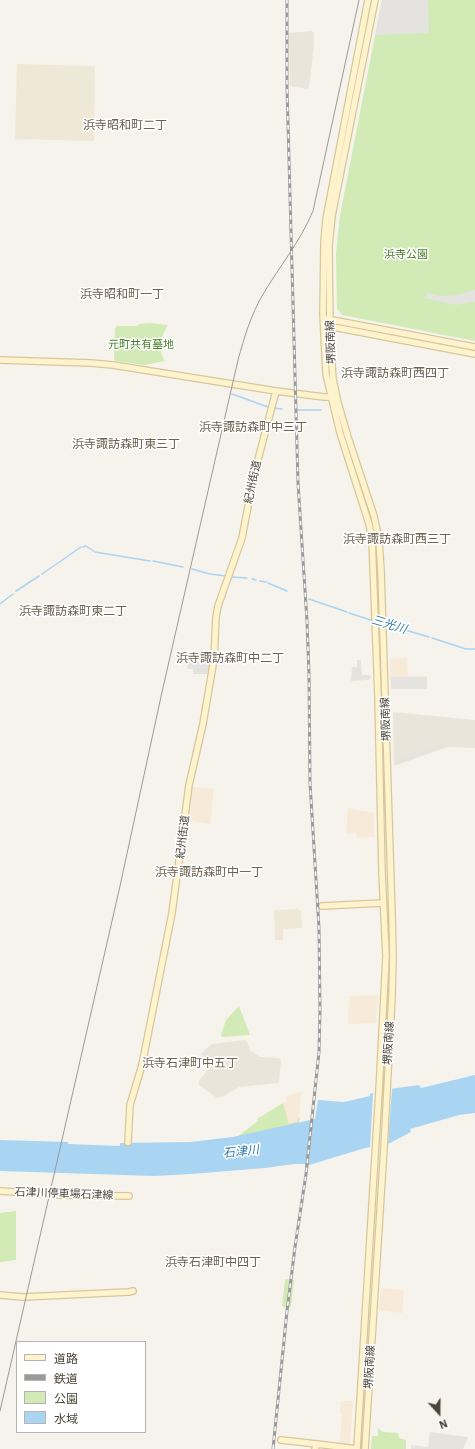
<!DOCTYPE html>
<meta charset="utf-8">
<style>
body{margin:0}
#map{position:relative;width:475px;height:1449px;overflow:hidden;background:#f6f3ec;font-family:"IBM Plex Sans","Noto Sans JP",sans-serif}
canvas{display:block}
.legend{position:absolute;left:16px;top:1341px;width:130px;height:92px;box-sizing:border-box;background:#fff;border:1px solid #b7b4b0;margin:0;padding:5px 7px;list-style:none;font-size:12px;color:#4b4439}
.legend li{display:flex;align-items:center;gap:8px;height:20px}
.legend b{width:20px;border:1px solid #b7b4b0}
.north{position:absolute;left:419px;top:1393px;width:40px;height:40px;-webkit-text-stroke:3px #fff;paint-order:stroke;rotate:159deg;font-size:11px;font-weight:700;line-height:16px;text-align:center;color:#4b4439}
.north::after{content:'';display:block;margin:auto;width:14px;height:18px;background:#4b4439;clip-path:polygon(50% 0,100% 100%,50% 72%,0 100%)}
</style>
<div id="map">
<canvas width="475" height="1449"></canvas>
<ul class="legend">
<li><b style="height:5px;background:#fff3cd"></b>道路</li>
<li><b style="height:5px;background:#9a9a9a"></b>鉄道</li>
<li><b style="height:11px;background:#d2eab5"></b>公園</li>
<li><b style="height:11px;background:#a9d4f2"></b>水域</li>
</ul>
<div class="north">N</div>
</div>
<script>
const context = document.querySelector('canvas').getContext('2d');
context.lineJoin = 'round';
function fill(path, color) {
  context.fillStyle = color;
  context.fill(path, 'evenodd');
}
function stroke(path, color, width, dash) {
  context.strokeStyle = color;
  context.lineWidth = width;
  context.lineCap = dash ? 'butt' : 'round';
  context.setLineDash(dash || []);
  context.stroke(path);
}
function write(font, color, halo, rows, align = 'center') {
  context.font = font + ' "IBM Plex Sans","Noto Sans JP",sans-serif';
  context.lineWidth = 3;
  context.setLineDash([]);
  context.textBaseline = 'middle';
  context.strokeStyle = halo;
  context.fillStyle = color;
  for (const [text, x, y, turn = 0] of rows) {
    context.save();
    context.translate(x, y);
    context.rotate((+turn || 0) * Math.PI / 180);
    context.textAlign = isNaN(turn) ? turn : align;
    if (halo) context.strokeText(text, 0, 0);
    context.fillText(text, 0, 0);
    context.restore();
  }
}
const residential = new Path2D(`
 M312,31L314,33V44L309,88L307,89L290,86L289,33Z
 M393,712L475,720V748L448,747L394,766Z
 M245,1040L247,1042L250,1050L260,1057L279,1058L281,1060L279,1081L278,1083L239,1087L224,1096L217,1098L199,1085V1081L212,1065L202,1057L201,1054L211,1044Z`);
const commercial = new Path2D(`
 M407,658L408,676H427V688L426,689H391L390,659Z
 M194,787L214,789L210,824L187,820L191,789Z
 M348,808L374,813V837L357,838L356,833L346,834Z
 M378,995L376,1023L348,1024L349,996Z
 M302,1091L298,1121L289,1124L283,1103L287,1101L285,1098L287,1096Z
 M381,1288L402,1290L404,1292L402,1313L379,1310Z
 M341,1401H353L350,1445H340L342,1414L340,1413Z`);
const industrial = new Path2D(`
 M430,1432L468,1437L463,1449H411V1445L428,1447Z`);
const education = new Path2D(`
 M17,64L95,66L94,141L15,139Z
 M298,909L301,911L302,928L283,929V940H275L274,910Z`);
const green = new Path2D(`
 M382,0H475V341L342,315L337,309L336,253L340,215Z
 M150,323L168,325C160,339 157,346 165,361L145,365L116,361L114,359L115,328L117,326H137L139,324Z
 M239,1006L250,1035L222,1037L221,1035L226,1020Z
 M283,1103L289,1124L298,1121V1118L300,1117L299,1123L237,1137L258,1121L257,1119Z
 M16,1211V1260L0,1262V1213Z
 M285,1279L294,1280L291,1307L289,1308L284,1307L282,1306Z
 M378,1428L383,1432L398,1433L399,1438L406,1440V1449H371L372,1436H378Z`);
const parking = new Path2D(`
 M382,0H428L429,33L375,35Z
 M475,290V302H471L456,305L424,298L428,293L440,296L457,295Z
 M192,659V661L211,660L208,674H193V669H188L186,661Z
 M357,660H361L362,675H371V678L368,680L351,681L352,667H357Z
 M391,677H427V688L425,689H391Z
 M448,742L449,745L396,765L394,762Z`);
const water = new Path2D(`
 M475,1075V1113L459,1115L410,1129L411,1132L390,1143L365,1148L306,1166L305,1164H294L265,1168L190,1174L155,1176L0,1171V1140L68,1142V1144L120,1146V1143L190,1142L233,1137L315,1119L318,1100L344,1102L370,1096V1094L372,1093L373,1094L390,1089L419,1085L421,1088Z`);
const pier = new Path2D(`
 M392,1089L388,1143L370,1148L373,1094Z`);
const stream = new Path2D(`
 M232,394L268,407
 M274,408L282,409
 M297,410H321
 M83,547L86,546L95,552L150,561
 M153,561L183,567
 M192,569L210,574L226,576
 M42,574L81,547
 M231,577L247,578
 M252,579L256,580
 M260,581L266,582
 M268,583L287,591
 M16,591L39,576
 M309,599L347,612
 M0,604L13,594
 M349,613L374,621
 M378,622L429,637
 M432,638L466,649H475`);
const secondary = new Path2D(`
 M327,319L475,347
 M328,326L475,354
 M0,360L91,363L113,365L276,391L324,397H335
 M322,906L383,903
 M128,1142L130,1105L142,1065L172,913L189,785L203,724L214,659L216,617L218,606L242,538L254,475L276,391
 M0,1191L61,1195L129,1196
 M0,1295L23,1297L129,1292L133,1291
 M281,1440L317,1444
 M315,1449L317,1444L357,1449
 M357,1449L379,1091L386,956L382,873L378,697L372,539L369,524L340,433L326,374L323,314L324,244L326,219L368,0
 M365,1449L384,1148L392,996L393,956L392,914L381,571L379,540L374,516L348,437L338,403L333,379L330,336L329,246L332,216L375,0`);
const tram = new Path2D(`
 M0,1411L120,886L162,692L238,360C244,338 251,315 262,296C279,267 300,242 313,211L359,0`);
const rail = new Path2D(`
 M273,1449L287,1311L295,1247L306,1174L319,1052L320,1010L319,928L310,783L309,674L307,621L298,483L287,88V0`);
const parkNames = [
 ["浜寺公園",406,255],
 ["元町共有墓地",141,345]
];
const streetNames = [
 ["堺阪南線",331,342,-92],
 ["紀州街道",253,482,-78],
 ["堺阪南線",386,719,-92],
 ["紀州街道",183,837,-83],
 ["堺阪南線",389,1043,-87],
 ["石津川停車場石津線",64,1194,2],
 ["堺阪南線",370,1367,-87]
];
const neighbourhoodNames = [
 ["浜寺昭和町二丁",125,126],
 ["浜寺昭和町一丁",122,295],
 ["浜寺諏訪森町西四丁",395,374],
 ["浜寺諏訪森町中三丁",253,428],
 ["浜寺諏訪森町東三丁",126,445],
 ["浜寺諏訪森町西三丁",397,540],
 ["浜寺諏訪森町東二丁",73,612],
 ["浜寺諏訪森町中二丁",230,659],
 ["浜寺諏訪森町中一丁",209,873],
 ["浜寺石津町中五丁",190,1064],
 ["浜寺石津町中四丁",213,1263]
];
const waterNames = [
 ["三光川",389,625,17],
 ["石津川",241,1152,-6]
];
fill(residential, '#eae5da');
fill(commercial, '#f7ead8');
fill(industrial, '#e6e2dd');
fill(education, '#efe8d6');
fill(green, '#d2eab5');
fill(parking, '#e5e3e0');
fill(water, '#a9d4f2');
fill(pier, '#f6f3ec');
stroke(stream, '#a9d4f2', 1.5);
stroke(secondary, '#d6c79b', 8);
stroke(secondary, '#fff3cd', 5.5);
stroke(tram, '#9a9a9a', 1);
stroke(rail, '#9a9a9a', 3);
stroke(rail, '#fff', 1.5, [4.5]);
write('11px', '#4a7f2a', '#fff', parkNames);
write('11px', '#4b4439', '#fff', streetNames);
write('12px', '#6e6250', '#fff', neighbourhoodNames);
write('italic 12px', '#2e7ab2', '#fff', waterNames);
</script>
